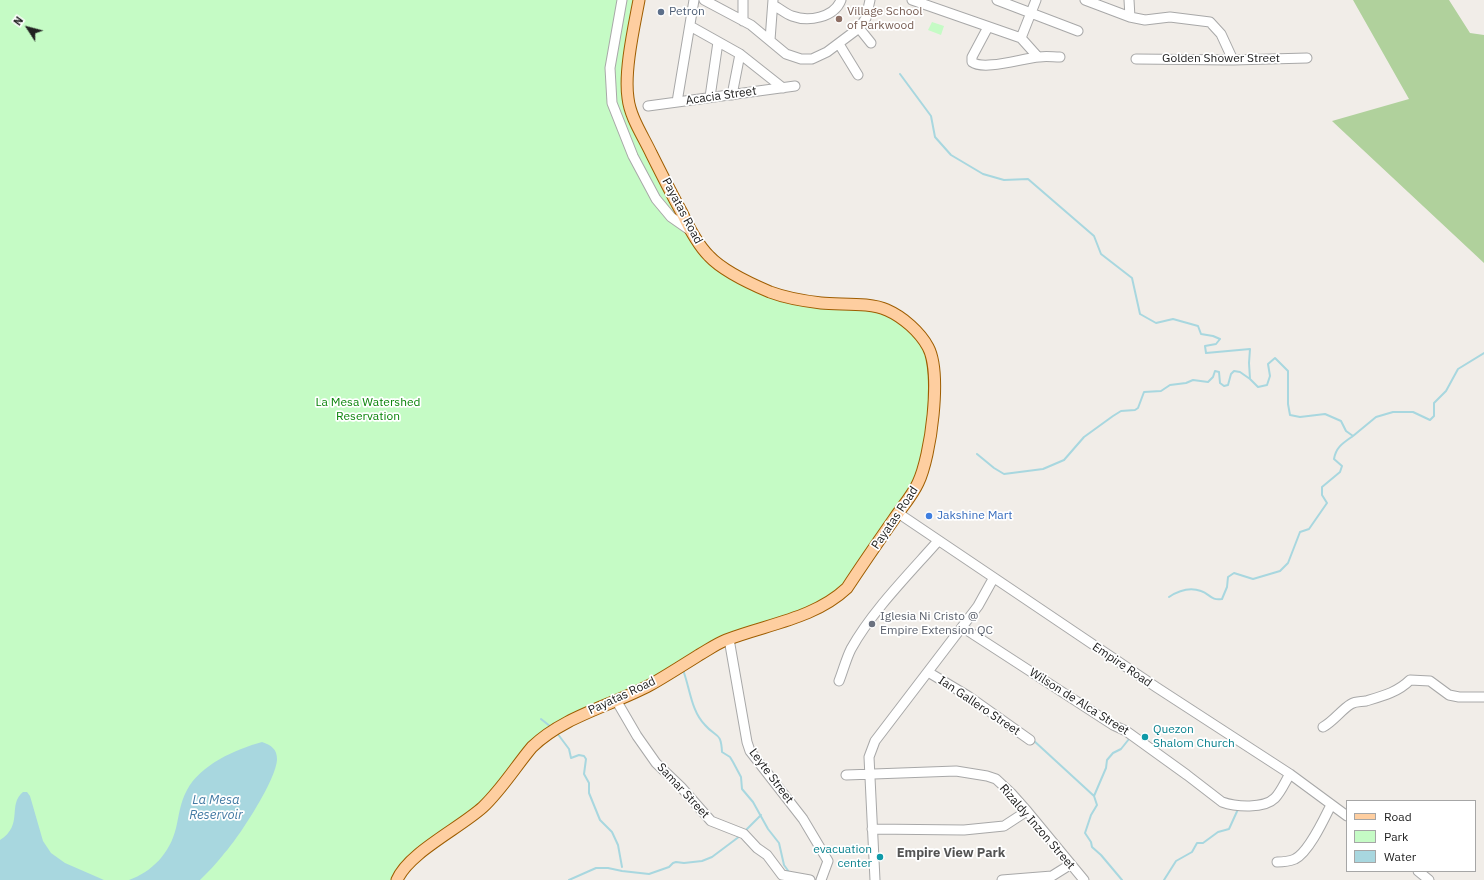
<!DOCTYPE html>
<style>
body{margin:0}
#map{position:relative;width:1484px;height:880px;overflow:hidden;background:#f1ede8;font-family:"IBM Plex Sans",sans-serif}
canvas{display:block}
.legend{position:absolute;left:1346px;top:800px;width:130px;height:72px;box-sizing:border-box;background:#fff;border:1px solid #a6a6a6;margin:0;padding:5px 7px;list-style:none;font-size:12px;color:#212121}
.legend li{display:flex;align-items:center;gap:8px;height:20px}
.legend b{width:20px;border:1px solid #a6a6a6}
.north{position:absolute;left:8px;top:8px;width:40px;height:40px;-webkit-text-stroke:3px #fff;paint-order:stroke;rotate:306deg;font-size:11px;font-weight:700;line-height:16px;text-align:center;color:#212121}
.north::after{content:'';display:block;margin:auto;width:14px;height:18px;background:#212121;clip-path:polygon(50% 0,100% 100%,50% 72%,0 100%)}
</style>
<div id="map">
<canvas width="1484" height="880"></canvas>
<ul class="legend">
<li><b style="height:5px;background:#fecea0"></b>Road</li>
<li><b style="height:11px;background:#c5fbc5"></b>Park</li>
<li><b style="height:11px;background:#a8d7df"></b>Water</li>
</ul>
<div class="north">N</div>
</div>
<script>
const context = document.querySelector('canvas').getContext('2d');
context.lineJoin = 'round';
function fill(path, color) {
  context.fillStyle = color;
  context.fill(path, 'evenodd');
}
function stroke(path, color, width, dash) {
  context.strokeStyle = color;
  context.lineWidth = width;
  context.lineCap = dash ? 'butt' : 'round';
  context.setLineDash(dash || []);
  context.stroke(path);
}
function write(font, color, halo, rows, align = 'center') {
  context.font = font + ' "IBM Plex Sans",sans-serif';
  context.lineWidth = 3.5;
  context.setLineDash([]);
  context.textBaseline = 'middle';
  context.strokeStyle = halo;
  context.fillStyle = color;
  for (const [text, x, y, turn = 0] of rows) {
    context.save();
    context.translate(x, y);
    context.rotate((+turn || 0) * Math.PI / 180);
    context.textAlign = isNaN(turn) ? turn : align;
    if (halo) context.strokeText(text, 0, 0);
    context.fillText(text, 0, 0);
    context.restore();
  }
}
const forest = new Path2D(`
 M1353,0H1449L1470,33L1484,35V263L1332,121L1409,99Z`);
const park = new Path2D(`
 M0,0H633L627,95L695,238L752,286L883,310L919,338L933,376L921,472L838,597L724,641L537,741L495,794L397,880H0Z
 M932,22L944,26L941,35L928,30Z`);
const water = new Path2D(`
 M262,742C271,745 277,749 277,759C277,779 238,839 223,855C216,864 208,872 200,880H129C152,872 170,853 176,828C179,815 180,803 187,790C200,765 236,749 262,742Z
 M23,792H27L30,796L43,841L51,853L65,863L104,880H0V840C24,825 7,805 23,792Z`);
const stream = new Path2D(`
 M900,74L931,116L935,137L951,155L983,174L1004,180L1028,179L1094,236L1101,254L1132,278L1140,314L1156,323L1173,319L1198,326L1201,334L1213,336L1220,339L1216,344L1205,346L1206,353L1250,349L1249,363L1250,379L1258,387L1267,385L1270,376L1268,364L1275,358L1288,371V404L1290,415L1300,417L1325,414L1341,421L1346,431L1353,436L1376,417L1393,412H1413L1430,420L1434,416V403L1446,391L1458,369L1484,353
 M977,454L994,468L1004,474L1043,469L1064,460L1084,437L1113,416L1121,411L1135,410L1138,408L1144,392L1161,391L1170,385L1186,383L1193,380L1208,382L1213,377L1215,371L1219,372L1220,383L1224,386L1228,385L1231,374L1234,371L1240,372L1250,379
 M1169,597C1178,591 1190,587 1201,591C1210,594 1211,601 1222,599L1227,587L1228,577L1234,573L1253,579L1280,571L1288,563L1300,532L1309,529L1327,503L1322,495V487L1340,472L1342,466L1334,459C1336,447 1343,443 1353,436
 M683,670C690,688 691,711 705,725C716,738 721,731 722,752L730,757L733,762L741,777L742,789L753,802L768,829L779,843L784,865L789,872
 M541,719L551,727
 M557,733L569,749L571,758L579,755L584,756L586,759L584,774L589,783V793L600,820L612,832L618,845L622,867
 M1033,740L1094,796
 M745,831L761,815
 M569,880L596,868H608L622,871L649,874L669,867L673,863L676,862L684,863L702,861L712,857L740,836
 M1122,880L1101,855L1092,847L1091,842L1085,833L1091,815L1097,805L1094,796L1106,768L1107,760L1113,753L1121,749L1129,739
 M1164,880L1176,861L1192,852L1197,843H1203L1218,832L1229,829L1239,807`);
const minor = new Path2D(`
 M622,0L610,68L612,103L633,156L656,199L671,217L691,231
 M704,0L751,25L786,54L801,59H812L827,52L859,28
 M870,0L866,18L859,28L871,43
 M912,0L1021,38L1038,57
 M997,0L1078,31
 M1085,0L1130,17L1145,20L1170,17L1210,22L1221,34L1233,60
 M1129,0L1130,17
 M773,5C779,8 786,14 792,16C808,22 834,18 841,0
 M743,21V0
 M690,26L740,54L783,88
 M988,27L972,57V62C984,71 1023,58 1039,57C1046,56 1053,57 1060,57
 M1021,38L1036,0
 M770,40L773,0
 M839,44L858,75
 M1136,59L1233,60L1307,58
 M732,95L740,54
 M710,97L718,42
 M677,102L694,0
 M648,106L795,86
 M898,513L1156,687L1290,774L1347,816
 M962,627L1113,725L1126,731L1187,775L1222,802C1236,807 1264,809 1275,798C1281,792 1285,782 1290,774
 M729,639L747,742L750,751L803,819L828,861L821,880
 M928,672L968,696L1030,740
 M839,681C843,671 846,659 851,649C872,611 909,574 938,541
 M616,700L637,736L656,763L681,787L711,821L744,834L757,848L767,855L782,875L810,880
 M1323,727C1334,721 1341,710 1351,704C1356,701 1361,702 1366,701C1383,696 1398,692 1410,680L1430,681L1449,695L1459,697H1484
 M846,775L956,771L987,776L996,779L1011,793L1027,811L1084,880
 M872,829L964,830L1004,826L1027,811
 M1277,862C1282,862 1290,861 1295,859C1309,852 1324,819 1331,805
 M1418,871L1429,880
 M875,880L869,757L875,741L978,606L993,579
 M1002,880L1052,876L1068,866L1070,864`);
const major = new Path2D(`
 M397,880C408,853 460,828 483,807C502,789 516,766 532,747C564,716 611,706 650,685C666,676 683,665 699,655C708,650 716,644 726,640C767,624 814,619 847,588C862,565 878,542 894,519C902,507 912,496 918,483C931,456 942,373 928,347C920,332 903,317 887,310C870,302 840,305 821,303C804,301 786,298 770,292C751,284 723,271 709,256C697,244 689,228 682,213C671,193 661,173 651,153C643,136 630,117 628,98C624,71 634,27 639,0`);
const markers = [
 [661,12,4,"#5c6f8a"],
 [839,19,4,"#8d6e63"],
 [929,516,4,"#3f7fe0"],
 [872,624,4,"#6b7280"],
 [1145,737,4,"#0f9aa8"],
 [880,857,4,"#0f9aa8"]
];
const serviceNames = [
 ["Petron",669,12]
];
const educationNames = [
 ["Village School",847,12],
 ["of Parkwood",847,26]
];
const streetNames = [
 ["Golden Shower Street",1221,59],
 ["Acacia Street",721,96,-8],
 ["Payatas Road",682,211,62],
 ["Payatas Road",895,518,-56],
 ["Empire Road",1122,665,34],
 ["Payatas Road",622,696,-25],
 ["Wilson de Alca Street",1079,702,32],
 ["Ian Gallero Street",979,706,34],
 ["Leyte Street",771,776,53],
 ["Samar Street",683,791,47],
 ["Rizaldy Inzon Street",1037,827,49]
];
const parkNames = [
 ["La Mesa Watershed",368,403],
 ["Reservation",368,417]
];
const shopNames = [
 ["Jakshine Mart",937,516]
];
const worshipNames = [
 ["Iglesia Ni Cristo @",880,617],
 ["Empire Extension QC",880,631]
];
const cultureNames = [
 ["Quezon",1153,730],
 ["Shalom Church",1153,744],
 ["evacuation",872,850,"right"],
 ["center",872,864,"right"]
];
const waterNames = [
 ["La Mesa",216,800],
 ["Reservoir",216,815]
];
const neighbourhoodNames = [
 ["Empire View Park",951,853]
];
fill(forest, '#b0d19c');
fill(park, '#c5fbc5');
fill(water, '#a8d7df');
stroke(stream, '#a8d7df', 2);
stroke(minor, '#a8a8a8', 11);
stroke(major, '#9e5d00', 13);
stroke(minor, '#fff', 9);
stroke(major, '#fecea0', 11);
for (const [x, y, r, color] of markers) {
  const dot = new Path2D();
  dot.arc(x, y, r, 0, 2 * Math.PI);
  context.fillStyle = color;
  context.fill(dot);
  stroke(dot, '#fff', 1.5);
}
write('12px', '#4e5e75', '#fff', serviceNames, 'left');
write('12px', '#785e54', '#fff', educationNames, 'left');
write('12px', '#212121', '#fff', streetNames);
write('12px', '#0a840a', '#fff', parkNames);
write('12px', '#366cbe', '#fff', shopNames, 'left');
write('12px', '#5b616d', '#fff', worshipNames, 'left');
write('12px', '#0d838f', '#fff', cultureNames, 'left');
write('italic 13px', '#447ba4', '#fff', waterNames);
write('bold 13px', '#545454', '#fff', neighbourhoodNames);
</script>
